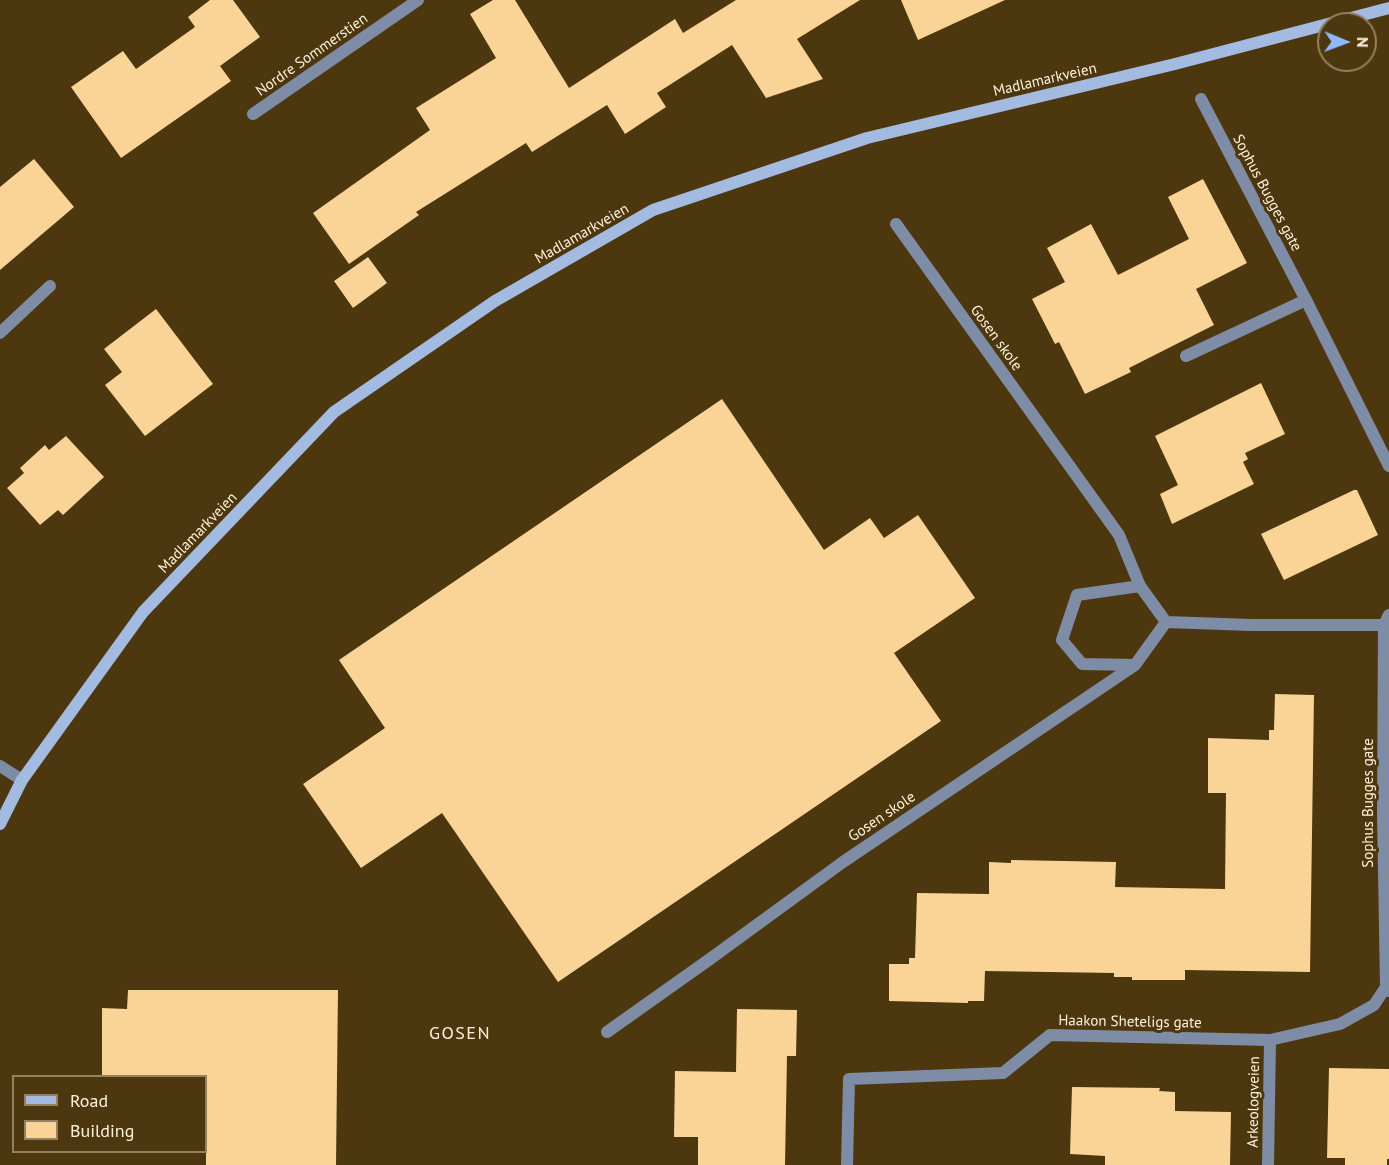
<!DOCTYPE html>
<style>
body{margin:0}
#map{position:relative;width:1389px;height:1165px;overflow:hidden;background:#4c370e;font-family:"PT Sans",sans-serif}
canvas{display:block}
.legend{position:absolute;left:12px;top:1075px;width:195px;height:78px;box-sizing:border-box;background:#4c370e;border:2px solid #938160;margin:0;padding:8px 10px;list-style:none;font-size:18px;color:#fef1dc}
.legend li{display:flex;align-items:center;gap:12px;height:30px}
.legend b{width:30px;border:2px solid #938160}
.north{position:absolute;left:1317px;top:12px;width:60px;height:60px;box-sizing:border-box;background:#4c370e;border:2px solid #938160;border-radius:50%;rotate:91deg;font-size:16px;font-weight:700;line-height:24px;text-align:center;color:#fef1dc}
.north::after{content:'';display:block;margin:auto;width:21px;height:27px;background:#8fb8fd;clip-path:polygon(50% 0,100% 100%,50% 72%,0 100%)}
</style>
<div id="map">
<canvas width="1389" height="1165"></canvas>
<ul class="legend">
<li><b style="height:8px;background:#a3bae1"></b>Road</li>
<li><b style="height:16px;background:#f9d496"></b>Building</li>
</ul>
<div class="north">N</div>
</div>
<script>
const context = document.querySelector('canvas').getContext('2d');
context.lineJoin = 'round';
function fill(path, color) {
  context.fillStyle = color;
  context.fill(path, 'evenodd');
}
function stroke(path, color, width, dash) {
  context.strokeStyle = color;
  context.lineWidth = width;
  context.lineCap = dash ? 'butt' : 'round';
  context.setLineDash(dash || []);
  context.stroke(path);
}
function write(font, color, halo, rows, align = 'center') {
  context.font = font + ' "PT Sans",sans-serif';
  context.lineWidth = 6;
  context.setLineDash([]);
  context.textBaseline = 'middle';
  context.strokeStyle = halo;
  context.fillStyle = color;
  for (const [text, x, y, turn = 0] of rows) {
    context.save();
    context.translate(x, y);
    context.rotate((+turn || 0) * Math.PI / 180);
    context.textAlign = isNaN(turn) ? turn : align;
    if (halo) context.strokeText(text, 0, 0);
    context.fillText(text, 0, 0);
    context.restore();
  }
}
const building = new Path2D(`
 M210,0H233L260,37L220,66L231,81L121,158L71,87L123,51L136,69L195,27L188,17Z
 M493,0H515L569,88L675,19L683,33L736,0H860L797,39L823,79L766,98L732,45L657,93L666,107L625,134L607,105L532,152L526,143L416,212L419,215L349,264L313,213L430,130L416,108L496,58L470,14Z
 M901,0H1005L918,40Z
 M34,159L74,207L0,270V187Z
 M1203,179L1247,263L1196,289L1214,325L1129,368L1131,372L1085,394L1059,342L1055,344L1032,299L1065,282L1047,248L1091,224L1118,275L1189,239L1168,197Z
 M368,257L387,283L353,308L334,281Z
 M156,309L213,384L145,436L105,385L122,372L104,349Z
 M1261,383L1285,434L1245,453L1248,459L1243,462L1254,484L1172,524L1160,494L1178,485L1155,436Z
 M722,399L824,550L870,518L884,538L918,515L975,598L894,653L941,721L558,982L442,813L361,868L303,784L385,728L339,660Z
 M66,436L104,477L63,515L58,510L40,525L7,488L24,473L20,468L45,445L49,450Z
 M1354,490H1357L1378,535L1284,580L1261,534Z
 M1275,694L1314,695L1310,972L1185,970V980H1132V977H1114V973L985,971L984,1001H968V1003L889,1001V964H909V958H915L917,893L989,894V862L1011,863V860L1116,862L1115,887L1225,889L1226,793H1208V738L1269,740V730H1274Z
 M128,990H338L336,1165H206V1077H102V1008L127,1009Z
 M737,1009L797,1010L796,1056H787L785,1165H698V1137H674L675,1071L736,1072Z
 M1329,1068L1389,1069V1159H1387V1165H1345V1158H1327Z
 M1072,1087L1160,1088L1159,1091L1175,1092V1111L1231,1112L1230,1165H1105V1156L1070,1154Z`);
const lane = new Path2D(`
 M896,224L1119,535L1140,586L1166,622L1251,625H1384
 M1186,356L1306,300
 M1135,665L1082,664L1062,640L1077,595L1140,586
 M607,1032L710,959L843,862L1135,665L1166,622`);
const street = new Path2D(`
 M1201,99L1306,300L1389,466
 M253,114L418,0
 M0,333L50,286
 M1389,615L1384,625L1383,813L1386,987L1389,991
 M0,766L22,780
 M847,1165L849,1079L1003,1073L1050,1035L1270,1040L1340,1024L1374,1005L1386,987
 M1268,1165L1270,1040`);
const secondary = new Path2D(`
 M0,824L22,780L143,612L334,412L495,301L653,210L867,138L1175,64L1389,8`);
const streetNames = [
 ["Nordre Sommerstien",312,55,-35],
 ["Madlamarkveien",1045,80,-13],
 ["Sophus Bugges gate",1267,193,62],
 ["Madlamarkveien",582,234,-30],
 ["Gosen skole",996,338,54],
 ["Madlamarkveien",198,533,-46],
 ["Sophus Bugges gate",1369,803,-90],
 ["Gosen skole",882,817,-34],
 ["Haakon Sheteligs gate",1130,1022,1],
 ["Arkeologveien",1254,1102,-89]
];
const quarterNames = [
 ["GOSEN",460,1034]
];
fill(building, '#f9d496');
stroke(lane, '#7e8da5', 12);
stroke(street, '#7e8da5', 12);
stroke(secondary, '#a3bae1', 12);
write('15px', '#fef1dc', '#4c370e', streetNames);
context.letterSpacing = '1.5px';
write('18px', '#fef1dc', '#4c370e', quarterNames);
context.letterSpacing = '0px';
</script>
